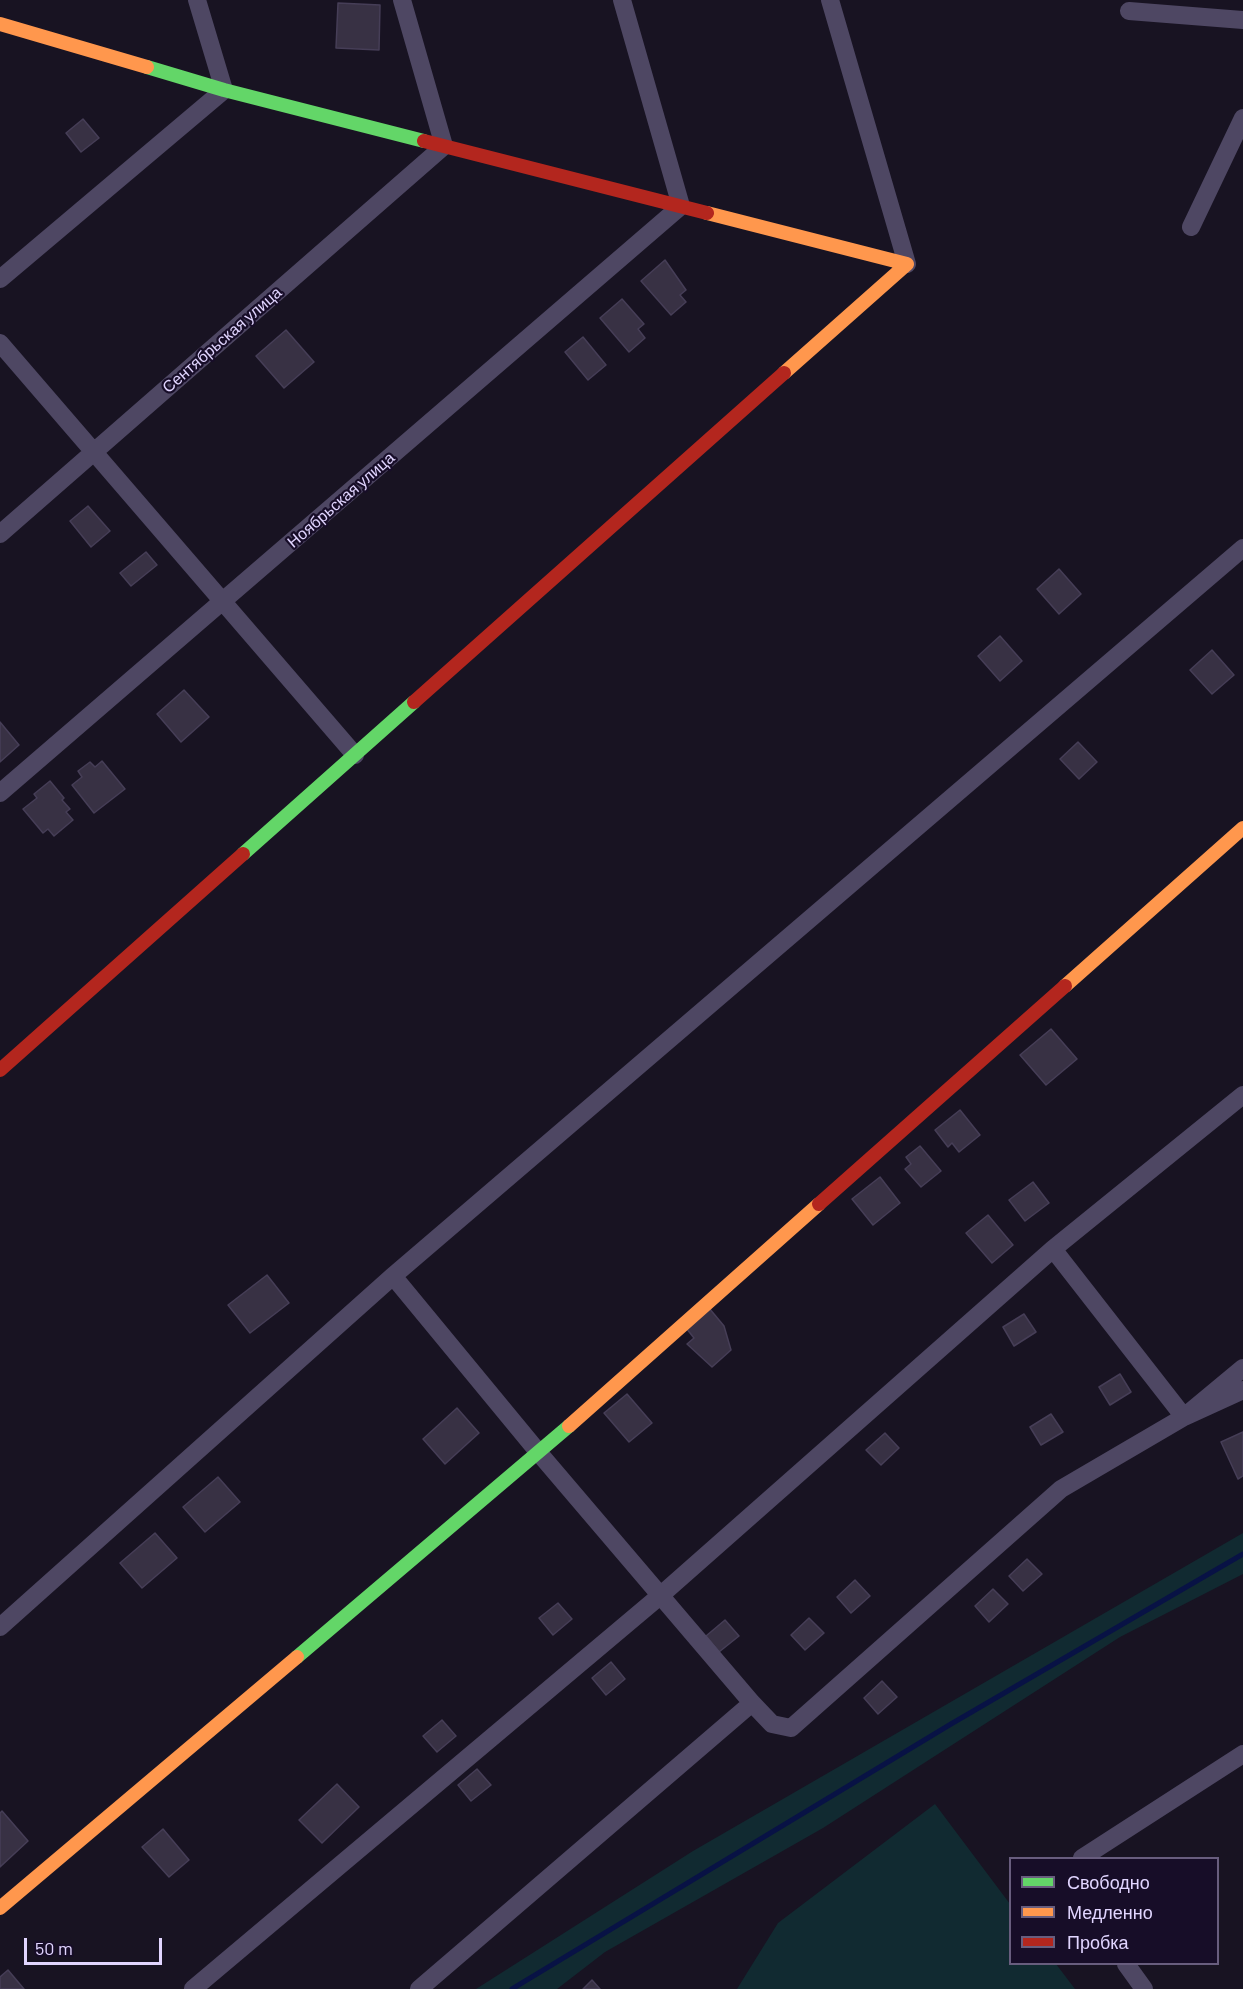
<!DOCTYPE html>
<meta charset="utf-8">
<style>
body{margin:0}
#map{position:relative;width:1243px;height:1989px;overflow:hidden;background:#181322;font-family:Barlow,sans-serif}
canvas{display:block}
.legend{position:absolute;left:1009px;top:1857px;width:210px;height:108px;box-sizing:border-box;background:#170d28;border:2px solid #685d7e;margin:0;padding:8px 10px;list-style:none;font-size:18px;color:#e1d5ff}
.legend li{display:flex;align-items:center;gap:12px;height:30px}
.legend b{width:30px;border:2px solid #685d7e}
.scale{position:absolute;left:24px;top:1938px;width:138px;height:27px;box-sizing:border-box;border:3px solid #e1d5ff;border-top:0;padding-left:8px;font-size:18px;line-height:21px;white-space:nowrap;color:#e1d5ff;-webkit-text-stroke:4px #170d28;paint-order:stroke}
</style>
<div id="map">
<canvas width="1243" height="1989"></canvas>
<ul class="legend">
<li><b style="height:8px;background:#63d668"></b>Свободно</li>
<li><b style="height:8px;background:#ff974d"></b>Медленно</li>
<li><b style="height:8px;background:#b3261e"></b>Пробка</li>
</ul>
<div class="scale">50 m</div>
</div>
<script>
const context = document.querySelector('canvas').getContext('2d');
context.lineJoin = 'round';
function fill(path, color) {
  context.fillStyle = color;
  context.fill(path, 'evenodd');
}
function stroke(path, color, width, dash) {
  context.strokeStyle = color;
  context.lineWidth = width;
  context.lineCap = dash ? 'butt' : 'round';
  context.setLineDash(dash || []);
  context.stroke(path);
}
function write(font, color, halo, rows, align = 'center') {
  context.font = font + ' Barlow,sans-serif';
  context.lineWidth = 4.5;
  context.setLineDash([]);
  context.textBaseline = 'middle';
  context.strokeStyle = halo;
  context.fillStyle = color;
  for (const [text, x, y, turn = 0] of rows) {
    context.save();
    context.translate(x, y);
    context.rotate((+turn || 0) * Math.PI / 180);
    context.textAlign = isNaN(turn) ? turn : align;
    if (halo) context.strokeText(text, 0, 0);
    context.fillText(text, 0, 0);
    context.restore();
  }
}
const green = new Path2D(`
 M1243,1533V1574L1120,1637L823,1828L605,1952L557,1989H476L693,1851Z
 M935,1804L1010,1904V1964H1056L1075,1989H737L778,1923Z`);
const stream = new Path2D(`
 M512,1989L951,1724L1243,1554`);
const building = new Path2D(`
 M338,3L380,5L379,50L336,48Z
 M83,119L99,138L81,152L66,133Z
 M665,260L686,290L680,295L686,302L671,315L641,281Z
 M622,299L644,324L638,329L645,338L629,352L600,318Z
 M286,330L314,362L284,388L256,356Z
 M583,337L606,365L588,380L565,352Z
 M88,506L110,531L91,547L70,521Z
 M146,552L157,565L131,586L120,573Z
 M1059,569L1081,594L1059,614L1037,589Z
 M1000,636L1022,661L1000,681L978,656Z
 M1212,650L1234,675L1212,694L1190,670Z
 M184,690L209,717L181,742L157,714Z
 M0,722L19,745L0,762Z
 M1078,742L1097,762L1079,779L1060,759Z
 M102,761L125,789L94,813L72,785L82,777L78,771L90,762L95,767Z
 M50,781L64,798L62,800L70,809L66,812L73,820L54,836L48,829L43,833L23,809L37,798L34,794Z
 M1051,1029L1077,1059L1046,1085L1020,1055Z
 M960,1110L980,1135L959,1152L952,1143L948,1147L935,1130Z
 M920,1146L941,1171L921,1187L905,1169L911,1164L906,1157Z
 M880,1177L900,1203L873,1225L852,1199Z
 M1033,1182L1049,1203L1025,1221L1009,1200Z
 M988,1215L1013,1245L992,1263L966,1233Z
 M267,1275L289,1303L250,1333L228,1305Z
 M709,1308L724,1326L731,1350L712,1367L687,1344L694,1338L686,1328Z
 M1024,1314L1036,1332L1014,1346L1003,1327Z
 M1120,1374L1131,1392L1110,1405L1099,1387Z
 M627,1394L652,1423L629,1442L604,1413Z
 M457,1408L479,1433L445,1464L423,1439Z
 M1051,1414L1063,1432L1041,1445L1030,1427Z
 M1243,1432V1476L1238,1479L1221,1442Z
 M885,1433L899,1448L881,1465L866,1450Z
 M218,1477L240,1502L205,1532L183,1507Z
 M155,1533L177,1558L142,1588L120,1563Z
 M1027,1559L1042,1574L1023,1591L1009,1576Z
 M855,1580L870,1596L851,1613L837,1597Z
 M993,1589L1008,1604L989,1622L975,1606Z
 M558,1603L572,1619L553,1635L539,1618Z
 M809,1618L824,1633L805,1650L791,1635Z
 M725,1620L739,1636L719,1652L706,1636Z
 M611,1662L625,1679L606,1695L592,1678Z
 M882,1681L897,1697L878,1714L864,1698Z
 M442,1720L456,1736L437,1752L423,1736Z
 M477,1769L491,1785L471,1801L458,1785Z
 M337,1784L359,1807L322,1843L299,1820Z
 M2,1811L28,1841L0,1867V1813Z
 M163,1829L189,1860L169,1877L142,1847Z
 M8,1970L24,1989H0V1977Z
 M592,1980L600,1989H583Z`);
const street = new Path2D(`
 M830,0L907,264
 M1129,11L1243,20
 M1191,227L1243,118
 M0,279L224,90L197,0
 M0,343L355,755
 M0,534L444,146L402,0
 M0,793L681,206L622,0
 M1053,1249L1184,1417L1243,1390
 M393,1276L539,1453L752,1703L772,1724L791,1728L1061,1489L1184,1417L1243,1368
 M0,1627L393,1276L1243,548
 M1082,1858L1243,1754
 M1126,1964L1144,1989
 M193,1989L661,1595L1053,1249L1243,1095
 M419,1989L752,1703`);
const fast = new Path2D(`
 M147,67L224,90L424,141
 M243,854L414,702
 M297,1657L569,1426`);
const slow = new Path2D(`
 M0,24L147,67
 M707,213L907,264L784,373
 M1065,986L1243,828
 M569,1426L819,1204
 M0,1908L297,1657`);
const jam = new Path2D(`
 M424,141L707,213
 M414,702L784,373
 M0,1070L243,854
 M819,1204L1065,986`);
const streetNames = [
 ["Сентябрьская улица",222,340,-41],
 ["Ноябрьская улица",341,500,-41]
];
fill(green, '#112a31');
stroke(stream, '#081245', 5);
fill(building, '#383144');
stroke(building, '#463e57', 1.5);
stroke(street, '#4e4763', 18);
stroke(fast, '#63d668', 14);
stroke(slow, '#ff974d', 14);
stroke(jam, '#b3261e', 14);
write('16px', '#e1d5ff', '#170d28', streetNames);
</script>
